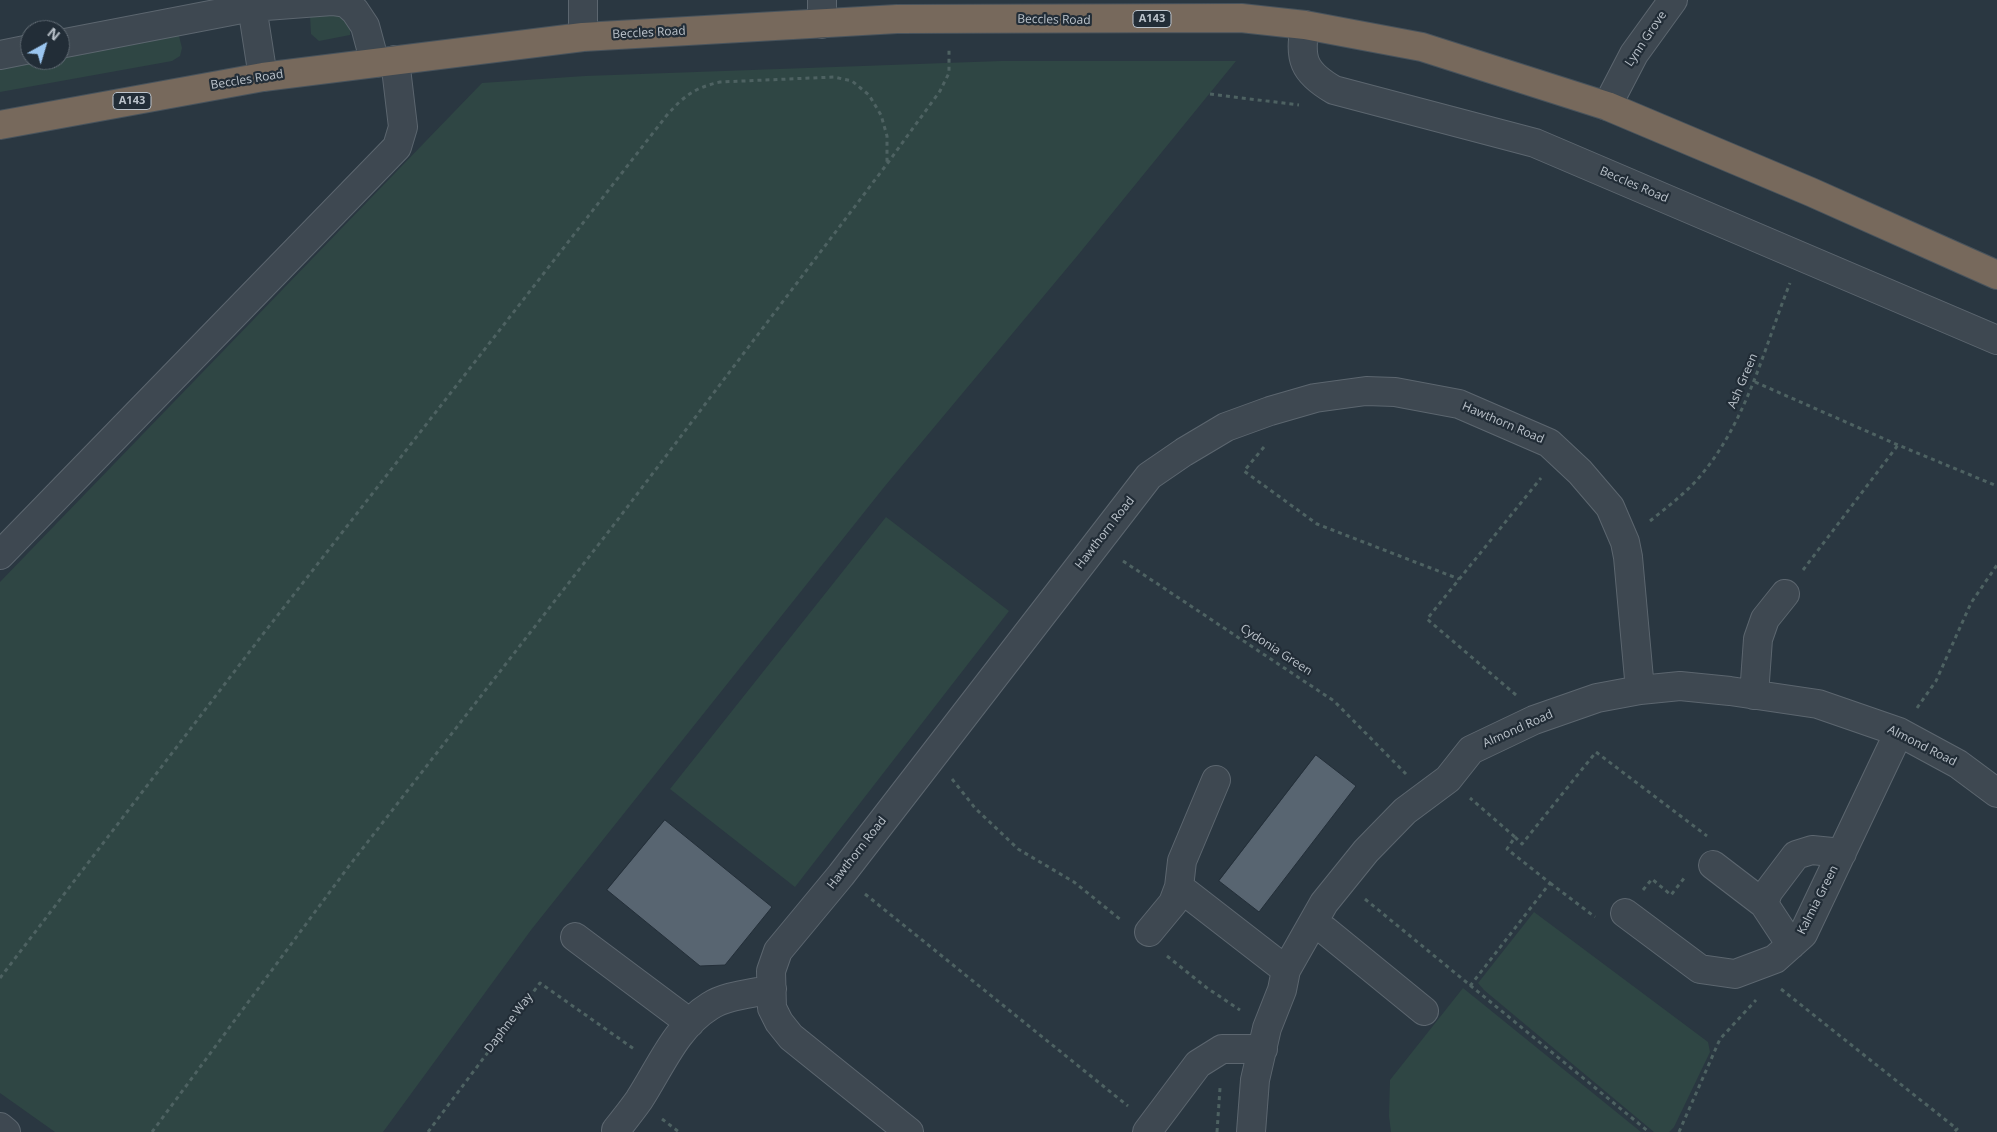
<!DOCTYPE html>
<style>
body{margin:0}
#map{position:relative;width:1997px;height:1132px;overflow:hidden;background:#2a3741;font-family:"Open Sans",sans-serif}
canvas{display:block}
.north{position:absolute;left:20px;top:20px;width:50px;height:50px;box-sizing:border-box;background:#222d37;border:1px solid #5f6972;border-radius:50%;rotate:39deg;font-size:14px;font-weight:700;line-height:20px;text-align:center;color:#bbc3cb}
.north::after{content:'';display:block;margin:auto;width:18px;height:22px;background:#9bc6f0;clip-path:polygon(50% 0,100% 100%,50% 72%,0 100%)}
</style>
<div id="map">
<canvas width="1997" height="1132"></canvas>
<div class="north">N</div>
</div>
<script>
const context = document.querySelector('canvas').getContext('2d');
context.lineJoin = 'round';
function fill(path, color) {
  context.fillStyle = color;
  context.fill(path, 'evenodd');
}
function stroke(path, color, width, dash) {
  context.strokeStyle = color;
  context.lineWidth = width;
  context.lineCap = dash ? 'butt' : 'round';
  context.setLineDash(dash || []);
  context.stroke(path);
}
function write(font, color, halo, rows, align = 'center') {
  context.font = font + ' "Open Sans",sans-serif';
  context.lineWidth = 4.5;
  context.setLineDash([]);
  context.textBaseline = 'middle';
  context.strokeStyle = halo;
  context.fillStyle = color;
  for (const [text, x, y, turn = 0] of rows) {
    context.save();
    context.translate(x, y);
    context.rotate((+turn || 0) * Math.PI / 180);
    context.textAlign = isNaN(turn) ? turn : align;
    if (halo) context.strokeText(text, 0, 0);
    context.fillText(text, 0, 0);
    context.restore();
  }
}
const green = new Path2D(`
 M335,11L346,16L350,30V35L319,41L311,34L310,15Z
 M178,32L182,48L180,56L172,61L0,92V65L30,60H60V54Z
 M1001,61H1236L1078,255L885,486L531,930L383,1132H55L0,1093V582L482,83L585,76Z
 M886,517L1009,611L795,887L670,789Z
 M1534,912L1708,1042L1710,1052L1674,1127L1669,1132H1654L1484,990L1478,983Z
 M1463,988L1641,1132H1391L1389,1116L1390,1080Z`);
const building = new Path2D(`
 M1316,755L1356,786L1259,912L1219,881Z
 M665,820L772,907L725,965L700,966L607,890Z`);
const path = new Path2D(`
 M1210,94L1299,105
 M1755,382L1898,445L1997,486
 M1264,447L1244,471L1317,524L1459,579
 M1650,521C1666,508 1682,496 1696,481C1746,425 1763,351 1790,283
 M1123,561L1334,701L1406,774
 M1803,570L1898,445
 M1516,695L1427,619L1541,478
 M1917,708L1936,681L1971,603L1997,565
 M952,779L975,808L1018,849L1074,882L1121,920
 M1515,837L1522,844L1596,752L1707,836
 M1550,883L1595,917
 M1643,890L1652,879L1671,895L1685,877
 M865,894L1128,1106
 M1365,899L1649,1132
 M1167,956L1207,988L1240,1010
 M0,978L260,638L667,115C684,96 694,88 720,82L834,77L852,81L869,95L881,115L887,136V164
 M1470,986L1550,883L1507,849L1515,837L1470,798
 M1781,989L1957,1129L1954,1132
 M662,1119L679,1132
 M152,1132L349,866L616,522L887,164L940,91L949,73V49
 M428,1132L540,983L634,1049
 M1217,1132L1220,1088
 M1679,1132L1720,1039L1756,1000`);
const minor = new Path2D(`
 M251,0L263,77
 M583,0V37
 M822,24V0
 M1305,25C1299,59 1303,72 1334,90L1535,143L1997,340
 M60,44L252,7L332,1L346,3L355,11L365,26L375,63
 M0,55L30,49
 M1607,106L1634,54L1673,0
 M0,555L397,147L403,127L395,60
 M1754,695L1758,639L1765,619L1785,594
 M1713,865L1764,904
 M1179,887L1286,970
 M1625,913L1700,969L1735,974L1775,959L1803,934L1899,732
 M1313,924L1326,931L1424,1011
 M1149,932L1173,903L1179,887L1182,861L1216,780
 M575,937L690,1023
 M1791,945L1764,904L1768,892L1796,855L1812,850L1842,853
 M0,1127L6,1132
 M616,1130C624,1120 632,1110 639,1100C660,1068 676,1027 710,1006C727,995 752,994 772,989
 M909,1132L791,1037L779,1022L772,1008L771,971L778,951L841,875L1149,476L1184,452L1226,427L1270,411L1315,398L1366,391L1395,392L1459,404L1549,443L1580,472L1610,507L1625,542L1628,557L1640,690
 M1147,1132L1198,1064L1222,1049H1263
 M1251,1132L1255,1080L1267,1028L1282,990L1286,970L1324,903L1366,851L1405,811L1448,779L1471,750L1534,720L1597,698L1640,690L1680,686L1730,691L1818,704L1899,732L1958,764L1997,793`);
const highway = new Path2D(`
 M0,125L263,77L583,37L897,19L1241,18L1305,25L1422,47L1607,106L1811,192L1997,275`);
const shields = [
 [1152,19,38],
 [132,101,38]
];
const shieldNames = [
 ["A143",1152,19],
 ["A143",132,101]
];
const streetNames = [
 ["Beccles Road",1054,20,1],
 ["Beccles Road",649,33,-3],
 ["Lynn Grove",1646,39,-56],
 ["Beccles Road",247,80,-9],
 ["Beccles Road",1634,185,23],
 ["Ash Green",1743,381,-67],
 ["Hawthorn Road",1503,423,23],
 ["Hawthorn Road",1105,533,-52],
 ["Cydonia Green",1276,650,33],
 ["Almond Road",1518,729,-24],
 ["Almond Road",1922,746,27],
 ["Hawthorn Road",857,853,-52],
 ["Kalmia Green",1818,900,-63],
 ["Daphne Way",509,1023,-53]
];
fill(green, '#2f4644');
fill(building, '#586571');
stroke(building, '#242f39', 1);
stroke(minor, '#5c666f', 30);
stroke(highway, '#48535c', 30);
stroke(path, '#4e6262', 3, [4, 4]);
stroke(minor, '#3e4851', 28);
stroke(highway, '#77695c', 28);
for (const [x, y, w] of shields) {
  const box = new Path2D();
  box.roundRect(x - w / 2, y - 8.5, w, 17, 4);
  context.fillStyle = '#222d37';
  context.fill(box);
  stroke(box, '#bbc3cb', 1);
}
write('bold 11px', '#bbc3cb', null, shieldNames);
write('12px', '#bbc3cb', '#222d37', streetNames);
</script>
